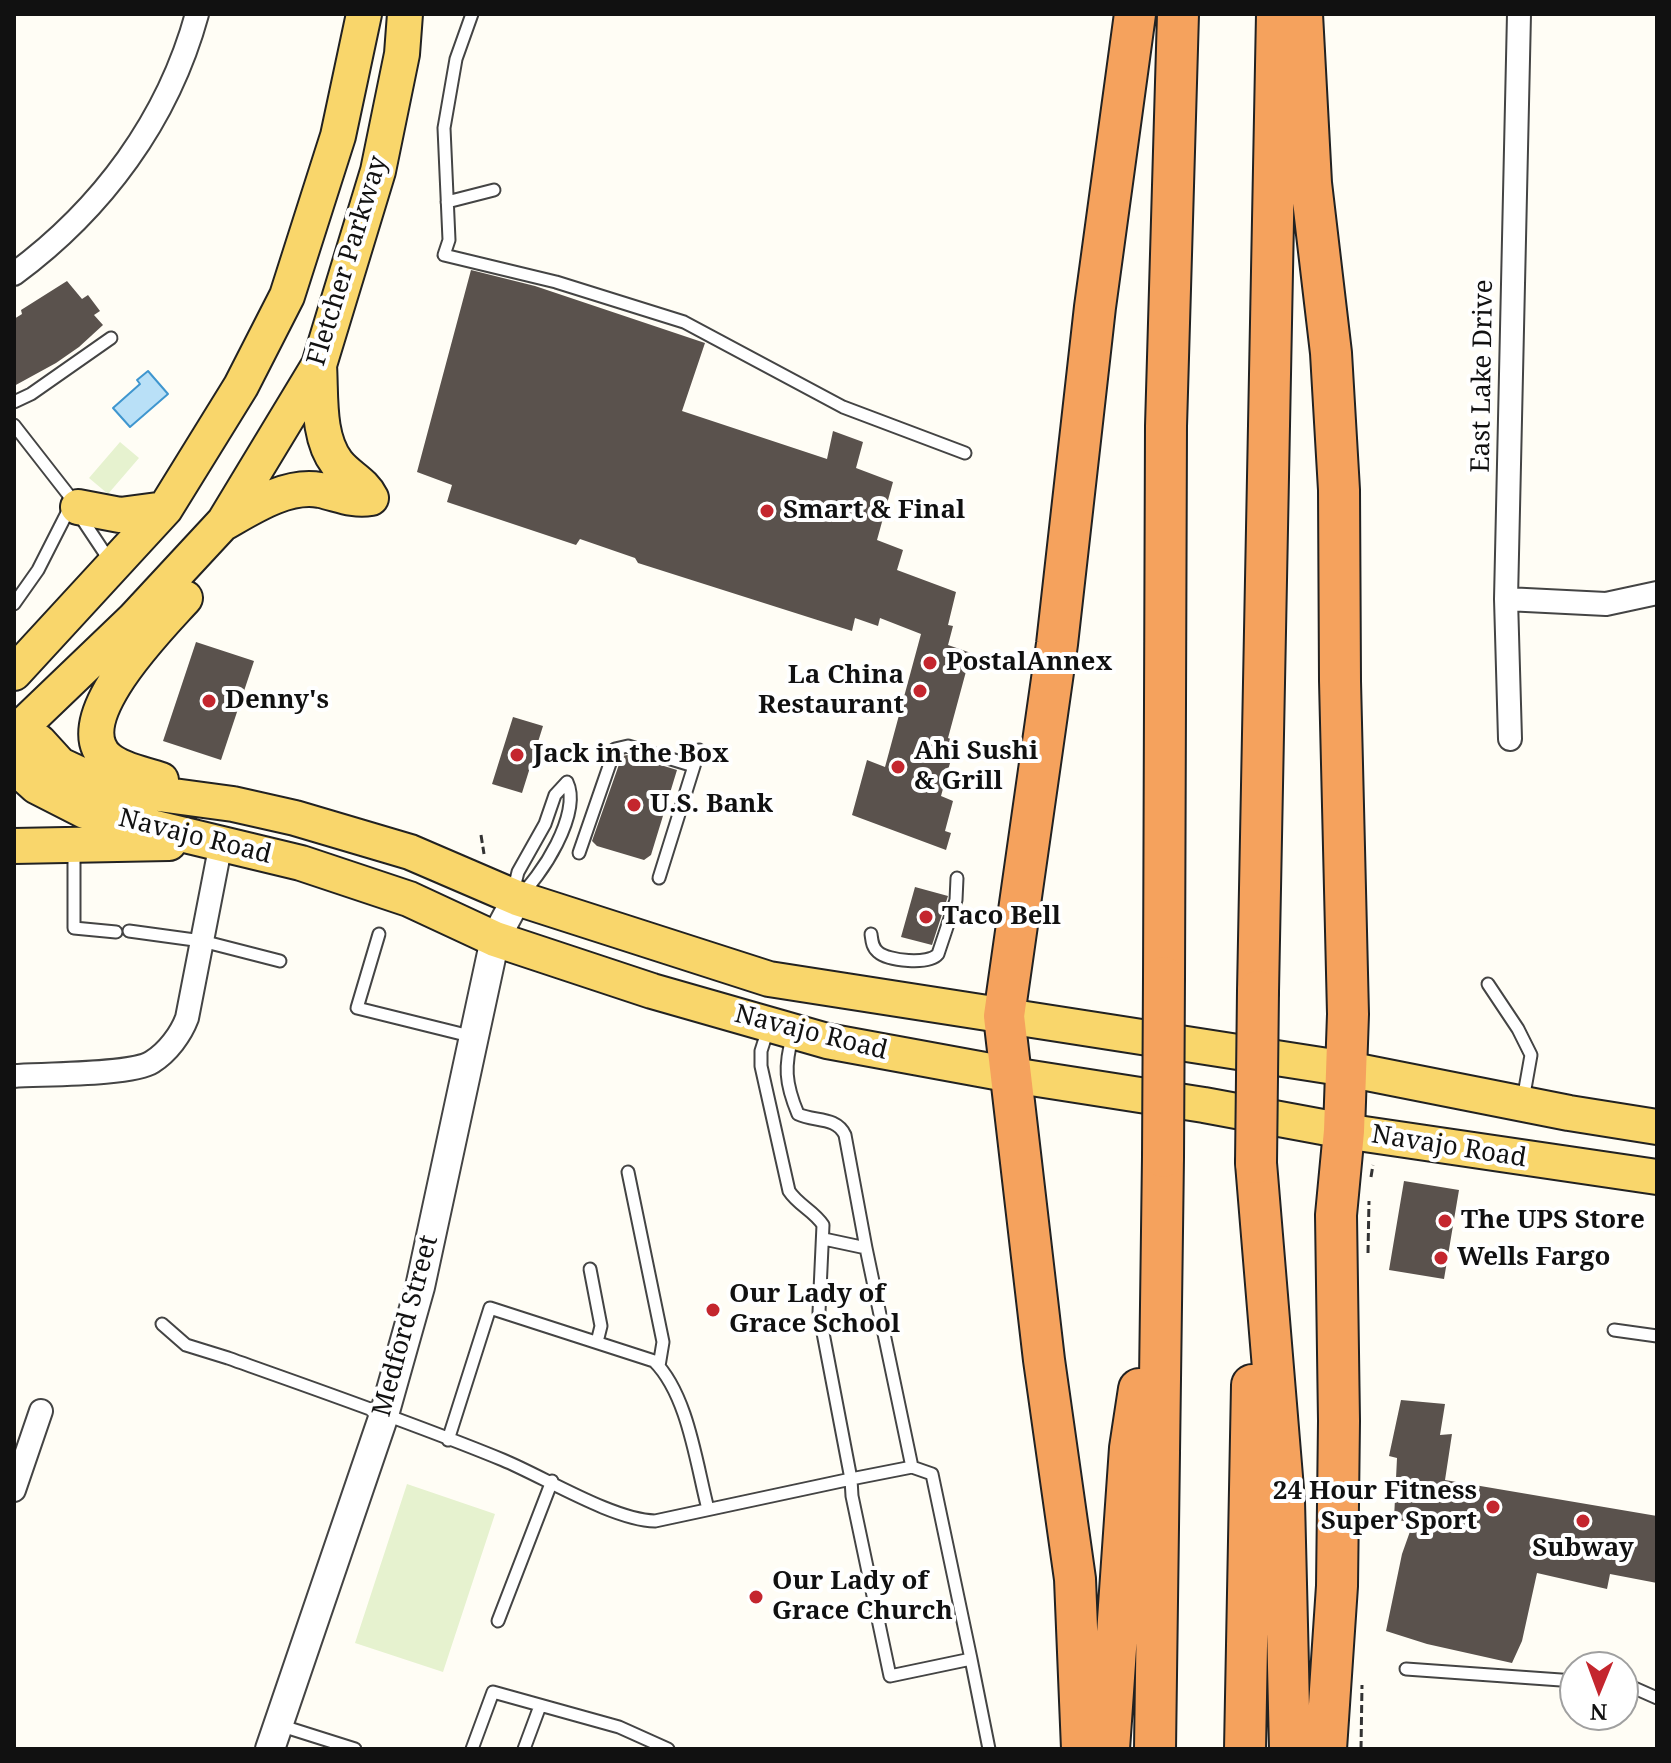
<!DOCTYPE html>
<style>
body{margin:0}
#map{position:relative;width:1671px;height:1763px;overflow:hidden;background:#fffdf5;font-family:"Noto Serif",serif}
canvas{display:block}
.frame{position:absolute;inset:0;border:16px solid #111;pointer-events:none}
.north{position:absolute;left:1559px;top:1651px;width:80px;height:80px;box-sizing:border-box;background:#fff;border:2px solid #a0a0a0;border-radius:50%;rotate:181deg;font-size:22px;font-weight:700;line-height:32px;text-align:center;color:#111}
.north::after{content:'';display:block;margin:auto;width:28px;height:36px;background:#c4262e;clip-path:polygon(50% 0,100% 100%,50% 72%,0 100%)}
</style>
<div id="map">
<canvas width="1671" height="1763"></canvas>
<div class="frame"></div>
<div class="north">N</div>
</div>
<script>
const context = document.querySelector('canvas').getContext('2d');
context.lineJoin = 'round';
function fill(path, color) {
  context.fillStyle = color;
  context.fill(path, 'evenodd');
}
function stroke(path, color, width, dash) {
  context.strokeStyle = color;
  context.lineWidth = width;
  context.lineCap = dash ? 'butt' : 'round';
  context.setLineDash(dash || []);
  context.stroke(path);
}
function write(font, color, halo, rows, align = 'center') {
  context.font = font + ' "Noto Serif",serif';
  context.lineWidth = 8;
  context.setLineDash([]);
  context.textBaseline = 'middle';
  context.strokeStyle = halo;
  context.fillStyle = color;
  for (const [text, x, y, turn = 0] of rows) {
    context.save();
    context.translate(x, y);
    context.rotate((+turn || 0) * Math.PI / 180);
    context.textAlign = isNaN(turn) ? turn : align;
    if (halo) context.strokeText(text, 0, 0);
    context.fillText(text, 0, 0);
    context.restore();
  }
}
const pitch = new Path2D(`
 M120,442L139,458L108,494L89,478Z
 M407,1484L495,1514L443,1672L355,1643Z`);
const water = new Path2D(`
 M148,371L168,394L130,427L113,408L140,384L137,380Z`);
const building = new Path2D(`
 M471,270L535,286L705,343L682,411L827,459L833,431L863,442L856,468L893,482L877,540L903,550L897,570L956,592L948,625L953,626L948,645L971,653L948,738L956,741L941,796L953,801L945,831L951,833L946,850L852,815L867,760L885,767L921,634L880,618L878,626L855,618L852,631L638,563L635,558L580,539L576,545L447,502L452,485L417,472Z
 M67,281L82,299L88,295L100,311L94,315L103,325L79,347L56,363L14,386V319L22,314L21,310Z
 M196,642L254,661L221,760L163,741Z
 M513,717L543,726L522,793L492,784Z
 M628,755L677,770L651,855L644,860L597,846L592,841L622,756Z
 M915,887L948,896L932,945L901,937Z
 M1404,1181L1459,1190L1444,1279L1389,1270Z
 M1401,1400L1445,1404L1440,1435L1452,1434L1445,1480L1657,1516V1583L1610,1574L1607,1589L1537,1573L1522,1641L1512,1663L1427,1644L1386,1631L1402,1554L1413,1523L1394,1519L1397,1458L1389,1456Z`);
const path = new Path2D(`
 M481,835L484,854
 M1371,1177L1373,1165
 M1368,1253L1369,1201
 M1361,1749L1362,1685`);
const service = new Path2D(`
 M472,14L456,59L444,128L449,240L444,255L556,282L684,322L843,407L965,453
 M447,202L494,190
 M14,402L31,394L111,338
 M14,425L78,507L84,522L110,561
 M14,604L38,570L68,511L75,508
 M567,782C582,813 541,878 517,898L515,884L518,872L545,824L555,795Z
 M74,850V928L116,932
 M579,853L615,749L628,746L694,766
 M659,878L699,750
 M129,931L202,941L280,961
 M379,934L357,1008L474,1037
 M871,934C872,941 872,947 878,952C888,961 929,965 938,954L956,900L957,878
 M1488,984L1518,1029L1531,1055L1523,1100
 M793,1034C784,1066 785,1083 798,1114C814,1122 836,1116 845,1135L866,1248
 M628,1172L663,1342L659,1366
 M824,1239L866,1248L912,1467
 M590,1269L601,1326L597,1342
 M162,1324L186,1345L228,1358C320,1391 413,1423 503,1460C544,1477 613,1520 655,1521L851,1479L819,1312L823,1225C814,1211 798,1205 789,1191L761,1066V1051L768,1029
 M1614,1330L1657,1336
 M448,1440L490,1308L654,1361C688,1395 696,1463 708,1509
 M912,1467L932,1474L971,1659L890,1676L852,1496L851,1479Z
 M498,1621L552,1481
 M971,1659L989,1749
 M1406,1669L1575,1681
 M1623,1683L1657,1698
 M279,1725L355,1749
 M472,1749L493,1692L619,1727L668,1749
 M524,1749L540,1706`);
const minor = new Path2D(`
 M14,274C102,209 168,120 197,14
 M1506,599L1606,604L1657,593
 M1510,739L1506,599L1519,14
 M14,1076C42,1074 132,1075 152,1062C168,1052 181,1034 187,1018L221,843
 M14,1490L41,1411`);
const tertiary = new Path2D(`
 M270,1749L384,1415L420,1287L495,939L517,898`);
const primary = new Path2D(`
 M78,507L120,515L165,509
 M224,523C252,507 287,484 320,490C339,494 352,501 371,498C363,482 348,477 337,463C317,437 321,396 319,365
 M14,673L165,509L241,386L287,296L338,136L364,14
 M14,734L134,619L224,522L319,365L378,171L402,54L405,14
 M14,736L39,742L60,765L107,787L233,804L295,818L410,852L517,898L769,979L1347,1069L1569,1113L1657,1127
 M14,753L15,767L36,786L85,811L301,863L409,899L495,939L652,991L827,1041L1012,1075L1204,1105L1344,1131L1657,1177
 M161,780C144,774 122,771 108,759C63,722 160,626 185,598
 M14,846L169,843`);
const motorway = new Path2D(`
 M1302,14L1311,183L1331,353L1339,490L1340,681L1348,1014L1344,1131L1336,1215L1339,1421L1337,1586L1326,1749
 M1164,977L1166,426L1178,14
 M1258,991L1277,14
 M1256,1163L1284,1501L1290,1749
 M1082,1749L1075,1579L1044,1360L1004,1016L1057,644L1095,307L1135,14
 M1109,1749L1130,1448L1139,1389
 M1155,1749L1163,1157
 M1245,1749L1252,1385`);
const motorwayBridge = new Path2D(`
 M1163,1157L1164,977
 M1256,1163L1258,991`);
const markers = [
 [767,511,8,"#c4262e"],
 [930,663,8,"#c4262e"],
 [920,691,8,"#c4262e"],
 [209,701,8,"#c4262e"],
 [517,755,8,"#c4262e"],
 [898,767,8,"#c4262e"],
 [634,805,8,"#c4262e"],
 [926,917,8,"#c4262e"],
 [1445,1221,8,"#c4262e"],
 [1441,1258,8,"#c4262e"],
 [713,1310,8,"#c4262e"],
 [1493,1507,8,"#c4262e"],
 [1583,1521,8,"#c4262e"],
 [756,1597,8,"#c4262e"]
];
const streetNames = [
 ["Fletcher Parkway",348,261,-73],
 ["East Lake Drive",1483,376,-89],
 ["Navajo Road",195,837,14],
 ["Navajo Road",811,1033,14],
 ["Navajo Road",1449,1147,9],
 ["Medford Street",406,1326,-75]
];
const poiNames = [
 ["Smart & Final",783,511],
 ["PostalAnnex",946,663],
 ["La China",904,676,"right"],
 ["Restaurant",904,706,"right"],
 ["Denny's",225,701],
 ["Ahi Sushi",914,752],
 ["& Grill",914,782],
 ["Jack in the Box",533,755],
 ["U.S. Bank",650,805],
 ["Taco Bell",942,917],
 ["The UPS Store",1461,1221],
 ["Wells Fargo",1457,1258],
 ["Our Lady of",729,1295],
 ["Grace School",729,1325],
 ["24 Hour Fitness",1477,1492,"right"],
 ["Super Sport",1477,1522,"right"],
 ["Subway",1583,1549,"center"],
 ["Our Lady of",772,1582],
 ["Grace Church",772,1612]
];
fill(pitch, '#e6f2cf');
fill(water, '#b9e0f7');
stroke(water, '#3f96cf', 2);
fill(building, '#5a524d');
stroke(service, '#444', 15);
stroke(minor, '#444', 26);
stroke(tertiary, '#444', 32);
stroke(primary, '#222', 38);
stroke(motorway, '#222', 44);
stroke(path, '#333', 3, [8, 4]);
stroke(service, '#fff', 11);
stroke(minor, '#fff', 22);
stroke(tertiary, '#fff', 28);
stroke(primary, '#f9d66b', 34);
stroke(motorway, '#f5a25d', 40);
stroke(motorwayBridge, '#222', 44, []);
stroke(motorwayBridge, '#f5a25d', 40);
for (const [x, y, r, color] of markers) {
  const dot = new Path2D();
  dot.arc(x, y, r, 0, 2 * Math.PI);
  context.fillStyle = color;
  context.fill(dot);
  stroke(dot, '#fff', 3);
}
write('26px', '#111', '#fff', streetNames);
write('bold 26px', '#111', '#fff', poiNames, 'left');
</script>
